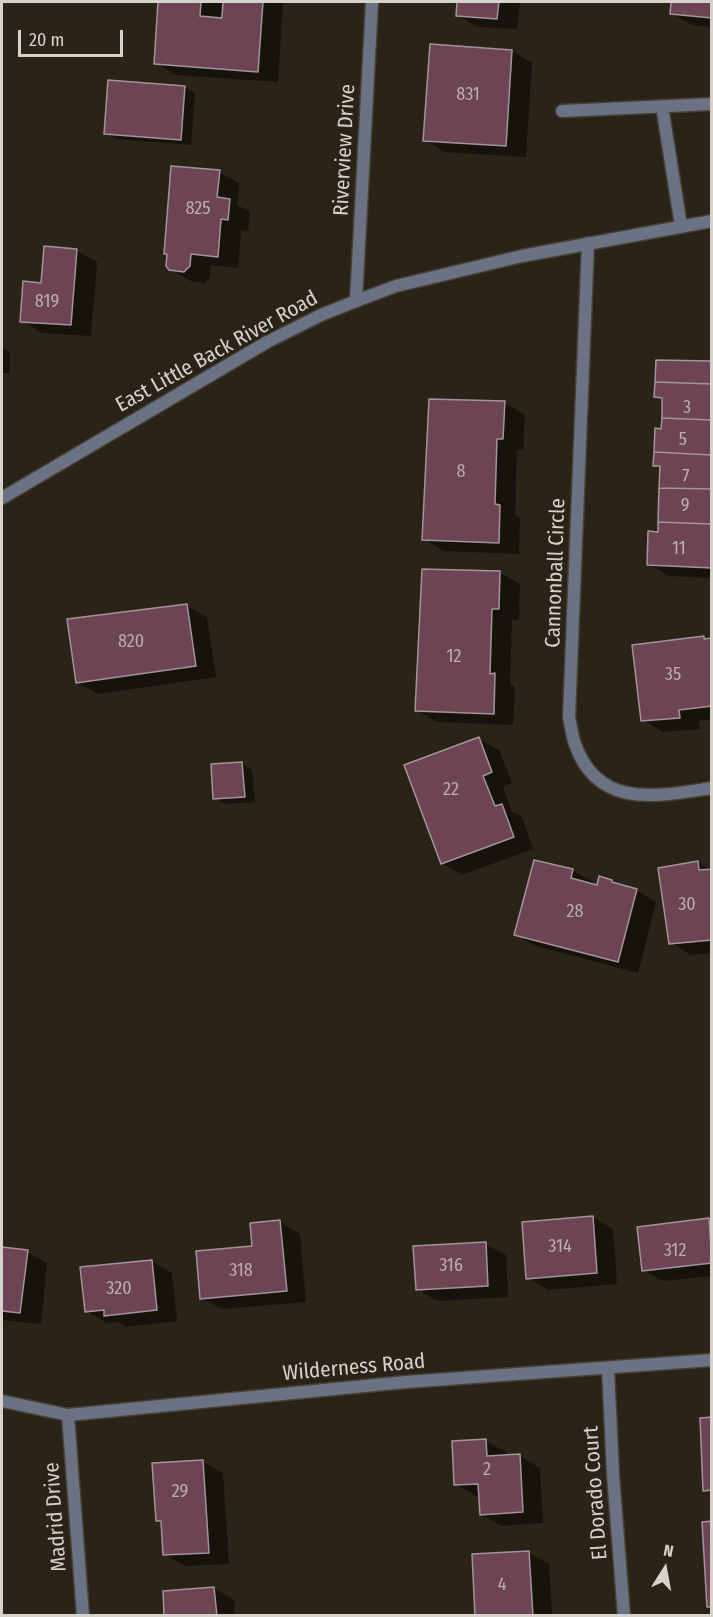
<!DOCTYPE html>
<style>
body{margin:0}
#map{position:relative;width:713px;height:1617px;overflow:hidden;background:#2a2318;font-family:"Fira Sans Condensed",sans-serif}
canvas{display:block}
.frame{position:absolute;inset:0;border:3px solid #d6d1ca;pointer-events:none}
.north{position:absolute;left:635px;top:1539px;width:60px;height:60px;-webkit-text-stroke:4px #2a2318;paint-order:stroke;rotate:11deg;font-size:16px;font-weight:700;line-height:24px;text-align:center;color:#d6d1ca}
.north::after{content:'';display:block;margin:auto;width:21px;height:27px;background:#d6d1ca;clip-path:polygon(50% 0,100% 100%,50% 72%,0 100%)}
.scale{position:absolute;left:18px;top:30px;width:105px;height:27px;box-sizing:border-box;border:3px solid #d6d1ca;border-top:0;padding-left:8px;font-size:18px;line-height:21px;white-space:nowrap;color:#d6d1ca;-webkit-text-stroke:4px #2a2318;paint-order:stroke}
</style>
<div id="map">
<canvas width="713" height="1617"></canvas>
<div class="frame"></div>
<div class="north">N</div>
<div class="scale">20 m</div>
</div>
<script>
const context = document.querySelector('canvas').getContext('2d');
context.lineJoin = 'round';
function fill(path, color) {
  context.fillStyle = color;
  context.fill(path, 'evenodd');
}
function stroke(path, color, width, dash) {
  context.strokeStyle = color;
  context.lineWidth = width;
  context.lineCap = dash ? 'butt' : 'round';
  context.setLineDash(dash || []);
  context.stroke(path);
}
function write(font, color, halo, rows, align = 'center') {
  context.font = font + ' "Fira Sans Condensed",sans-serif';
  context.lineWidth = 6;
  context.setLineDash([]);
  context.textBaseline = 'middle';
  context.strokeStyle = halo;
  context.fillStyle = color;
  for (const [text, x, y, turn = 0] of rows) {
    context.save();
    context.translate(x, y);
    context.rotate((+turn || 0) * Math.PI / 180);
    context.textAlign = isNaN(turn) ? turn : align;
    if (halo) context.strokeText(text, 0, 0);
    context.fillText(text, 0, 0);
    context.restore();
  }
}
const shadow = new Path2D(`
 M159,2H222L220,19H224L225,2H283L278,82L176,75L155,63Z
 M458,2H520L517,29L478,27L457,15Z
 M673,2H712V27L692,25L672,14Z
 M512,51L532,63L526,157L445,152L425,140Z
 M184,87L195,93L191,145L116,139L106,133Z
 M219,172L239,183L237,205L250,212L248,231L241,230L238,268L211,265L210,278L205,283L191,281L170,269Z
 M77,251L97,262L91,336L42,333L22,321L42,284Z
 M2,339L3,348L10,353V373H3V384Z
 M712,363V578L669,576L649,564L660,534L662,469L655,465L663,430L664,401L655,396Z
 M505,403L525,415L523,450H517L515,515L520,518L519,554L444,551L424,539Z
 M500,573L520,584L519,620H512L510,684L515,687L513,725L437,722L417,710Z
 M187,606L207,617L216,677L98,694L77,682Z
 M703,638L712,640V719L699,721L700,729L663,732L643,720Z
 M479,739L499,750L512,783L503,787L512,812L522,817L533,849L462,875L442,863Z
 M242,764L252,770L255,802L225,804L215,798Z
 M697,863L712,870V953L691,955L671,943Z
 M572,870L593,882L592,885L598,887L612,882L619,886L636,890L656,902L638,973L536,946L516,935Z
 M593,1217L613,1229L617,1284L548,1290L528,1278Z
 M709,1220L712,1221V1276L663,1281L643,1270Z
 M280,1222L300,1234L306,1302L222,1309L201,1298Z
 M485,1244L506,1255L508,1297L437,1301L417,1289Z
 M2,1249L27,1252L47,1263L41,1324L2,1320Z
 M151,1261L172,1273L177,1321L126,1327L118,1322L107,1323L86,1311Z
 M486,1441L506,1452V1457L520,1456L540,1468L543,1523L501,1526L481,1514L480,1496H476L456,1484Z
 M203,1462L223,1473L229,1564L185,1566L165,1555L163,1523L157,1520Z
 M529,1553L549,1564L552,1616H477Z
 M214,1588L234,1600L235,1616H166Z`);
const building = new Path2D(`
 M158,2H201L200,16L222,18L223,2H263L258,72L154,64Z
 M457,2H499L497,19L456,16Z
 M671,2H712V18L670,14Z
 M430,44L512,50L506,146L423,141Z
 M108,80L185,86L181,140L104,134Z
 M171,166L220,170L217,197L230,199L228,220L221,219L218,257L191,254L190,266L184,272L169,270L166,266L167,254H164Z
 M44,246L77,249L71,325L20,322L23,281L41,283Z
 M656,360L712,361V384L655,382Z
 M655,382L712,384V420L662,418V398L654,397Z
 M429,399L505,401L503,439H497L495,504L500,505L499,543L422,540Z
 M662,418L712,420V455L654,452L655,428L661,429Z
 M654,452L712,455V489L659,488L660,466H653Z
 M659,488L712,489V524L658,522Z
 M658,522L712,524V568L647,565L648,531L658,532Z
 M422,569L500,571L499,609H492L490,674L495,673L494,714L415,711Z
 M187,604L196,666L76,683L67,619Z
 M704,636V639L712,638V706L679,710L680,718L641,721L632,645Z
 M479,737L492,772L483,776L495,806L502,804L514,837L441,864L404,765Z
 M242,762L245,797L213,799L211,764Z
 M534,860L573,869L571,878L597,885L599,876L612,880V882L637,889L618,962L514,935Z
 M698,861L699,870L712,869V940L669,944L658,868Z
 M593,1216L597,1273L526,1279L522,1222Z
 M709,1218L712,1263L642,1271L637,1227Z
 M280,1220L287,1291L200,1299L196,1251L252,1246L250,1223Z
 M486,1242L488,1286L416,1290L413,1246Z
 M2,1247L28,1250L20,1313L2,1311Z
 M152,1260L157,1310L104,1316V1310L85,1312L80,1267Z
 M712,1417V1490L703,1491L700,1418Z
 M486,1439L487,1456L520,1454L523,1512L480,1515L478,1484L454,1485L452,1441Z
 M203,1460L209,1553L163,1555L161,1521H156L152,1463Z
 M712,1521V1607H707L702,1522Z
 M529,1551L533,1616H475L472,1554Z
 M214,1587L217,1616H164L163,1591Z`);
const service = new Path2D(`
 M662,106L681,226
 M562,111L712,104`);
const minor = new Path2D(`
 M588,243L569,717C571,726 572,736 575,744C598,810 658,796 712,788
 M356,301L372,2
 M608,1368L613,1474L624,1616
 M2,1401L68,1415L406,1382L712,1360
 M68,1415L83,1616`);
const tertiary = new Path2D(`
 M2,498L267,342L321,315L356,301L396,286L522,256L712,221`);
const numberNames = [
 ["831",468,95],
 ["825",198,209],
 ["819",47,302],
 ["3",687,408],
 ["5",683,440],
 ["8",461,472],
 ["7",686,477],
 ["9",685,506],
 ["11",679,549],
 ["820",131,642],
 ["12",454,657],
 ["35",673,675],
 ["22",451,790],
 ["30",687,905],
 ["28",575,912],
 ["314",560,1247],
 ["312",675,1251],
 ["316",451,1266],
 ["318",241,1271],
 ["320",119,1289],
 ["2",487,1470],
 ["29",180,1492],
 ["4",502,1585]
];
const streetNames = [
 ["Riverview Drive",345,150,-87],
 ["East Little Back River Road",217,352,-29],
 ["Cannonball Circle",556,573,-88],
 ["Wilderness Road",354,1368,-5],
 ["El Dorado Court",596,1493,-94],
 ["Madrid Drive",56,1517,-94]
];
fill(shadow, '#0007');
fill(building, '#6d4454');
stroke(building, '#a49499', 1.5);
stroke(service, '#463f34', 15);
stroke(minor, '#463f34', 15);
stroke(tertiary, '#463f34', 15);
stroke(service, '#6b7283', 12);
stroke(minor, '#6b7283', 12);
stroke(tertiary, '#6b7283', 12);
write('18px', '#bcaeac', null, numberNames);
write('21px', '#d6d1ca', '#2a2318', streetNames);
</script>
